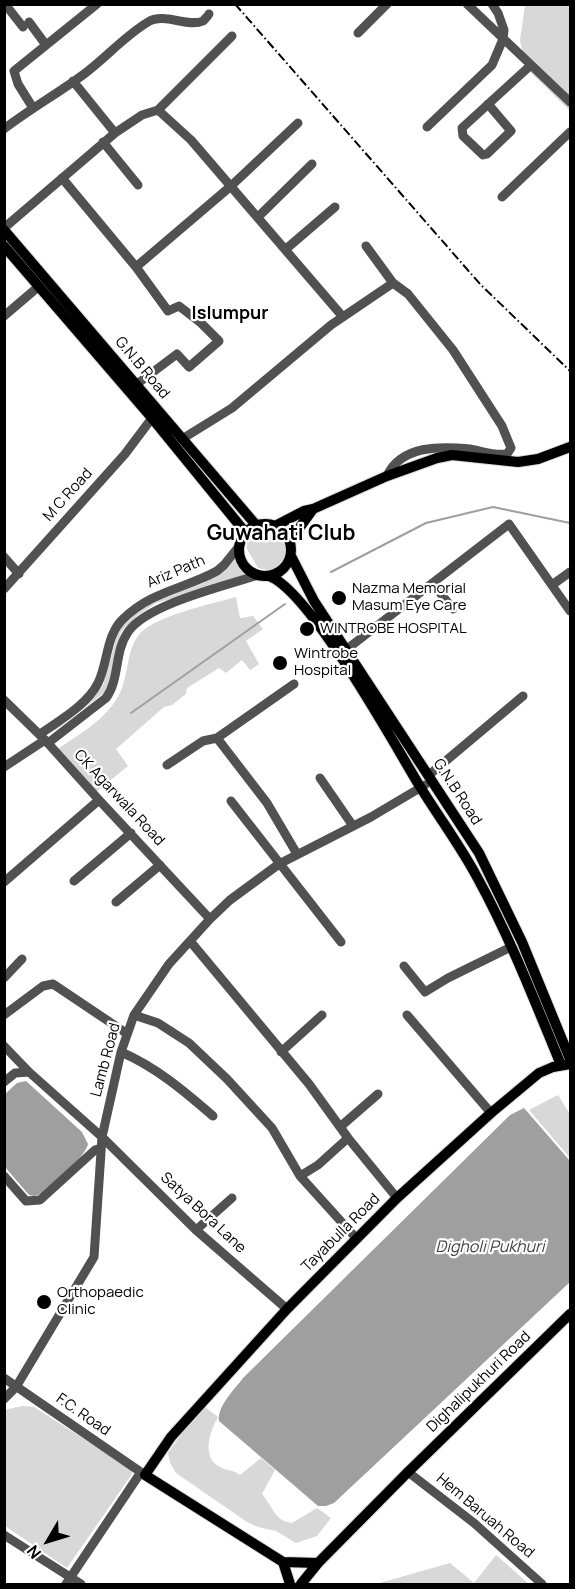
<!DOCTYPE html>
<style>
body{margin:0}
#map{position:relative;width:575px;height:1589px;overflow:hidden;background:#fff;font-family:Manrope,sans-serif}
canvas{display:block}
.frame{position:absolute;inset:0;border:6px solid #000;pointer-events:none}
.north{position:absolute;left:18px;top:1511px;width:60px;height:60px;-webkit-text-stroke:4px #fff;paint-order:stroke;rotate:232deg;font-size:16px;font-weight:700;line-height:24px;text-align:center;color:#000}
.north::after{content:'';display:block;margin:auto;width:21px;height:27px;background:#000;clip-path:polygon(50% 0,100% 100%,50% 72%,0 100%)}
</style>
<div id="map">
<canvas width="575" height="1589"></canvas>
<div class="frame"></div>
<div class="north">N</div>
</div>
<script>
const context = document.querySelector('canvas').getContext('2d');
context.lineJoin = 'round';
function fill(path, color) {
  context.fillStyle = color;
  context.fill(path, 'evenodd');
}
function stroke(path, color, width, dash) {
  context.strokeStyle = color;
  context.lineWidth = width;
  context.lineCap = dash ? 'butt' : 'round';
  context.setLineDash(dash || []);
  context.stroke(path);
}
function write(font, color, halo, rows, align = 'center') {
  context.font = font + ' Manrope,sans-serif';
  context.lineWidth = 4.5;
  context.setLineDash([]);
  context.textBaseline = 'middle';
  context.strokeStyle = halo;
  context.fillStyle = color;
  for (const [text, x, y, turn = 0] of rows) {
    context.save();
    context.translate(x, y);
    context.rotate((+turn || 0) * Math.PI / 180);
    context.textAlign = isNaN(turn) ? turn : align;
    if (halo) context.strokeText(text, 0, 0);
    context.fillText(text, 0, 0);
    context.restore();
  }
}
const green = new Path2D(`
 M525,5H570V111L526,68L520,40Z
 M267,528L278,535L288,551L284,564L272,571L258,568L247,549C246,536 254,528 267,528Z
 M235,559L244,574L249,577L156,603L137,616L121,632L110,682L105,692L56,730H50L91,699L103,685L119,629L131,616L165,596L202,584L221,571Z
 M236,597L240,618L253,616L263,629L246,641L259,664L250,670L242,660L226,673L219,668L187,688L186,694L172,705L164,707L116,749L128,766L95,793L58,749C82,732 113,716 123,685C128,670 128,649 138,636C152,616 212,604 236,597Z
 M558,1095L570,1114V1158L529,1110Z
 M202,1405L218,1417C210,1431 200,1459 222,1468C229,1471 234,1470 240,1475L261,1458L275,1470L262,1494C273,1506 273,1520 292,1523L317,1508L331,1518L317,1536L296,1543L276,1531L258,1527L247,1522L176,1473L170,1463L168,1453Z
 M22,1406L34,1407L131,1469L132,1474L67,1568L5,1526L4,1410Z
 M496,1555L529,1584H376L450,1563L474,1583Z`);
const water = new Path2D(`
 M26,1081L82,1132L88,1144C86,1156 50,1190 38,1195C34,1196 33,1196 29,1195L5,1167L4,1095L17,1083Z
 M524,1108L570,1161V1282L334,1503L326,1506H318L219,1421C217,1406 235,1389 243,1378L510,1115Z`);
const stream = new Path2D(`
 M331,572L426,523L493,507L570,523
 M131,713L285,604`);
const minor = new Path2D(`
 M5,4L23,27
 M467,4L570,102
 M29,22L46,45
 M358,33L387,4
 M73,81L115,133
 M488,104L511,131L487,154L483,155L463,136L462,128L531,65
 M33,108L18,84L14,71L97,4
 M158,110L232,36
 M427,127L492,65L503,39L504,30L498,13L492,4
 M4,129C29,110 55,95 80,77C104,60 123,37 148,22C164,12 188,28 203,21C203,21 209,15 209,14
 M103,142L138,185
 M62,178L136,267L168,311L179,306L201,323L219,341L189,367L177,354L137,384
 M502,197L570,132
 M258,217L312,164
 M4,228L115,133L142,115L158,110L191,140L343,317
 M366,246L393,283L408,294L453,350L502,426L511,448L507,454C494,456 482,451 470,449C441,446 401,445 387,476
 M286,249L335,207
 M136,267L231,186L298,123
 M4,316L38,287
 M182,439L232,408L331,325L393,283
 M4,557L19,574
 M433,584L453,609
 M552,585L570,572
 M4,589L125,454L152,418
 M347,649L509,524L570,611
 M4,700L45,740L99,800L210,919
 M40,734C60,720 87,705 98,683C108,663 106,635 123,619C152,591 184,589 217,571L224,565L240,545
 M217,738L294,684
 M48,743L106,698C120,679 114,652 128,632C147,604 225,586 258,575
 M167,765L203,741L217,738L267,803L297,854
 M4,767L45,740
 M429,775L523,696
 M320,778L353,826
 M231,801L341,942
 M74,881L131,833
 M4,882L99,800
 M116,902L160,865
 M190,941L309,1084L348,1138L397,1198
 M404,966L425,992L448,978L511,947
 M4,978L22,959
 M4,1015L43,986L53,984L126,1033
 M134,1015L158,1023L189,1043L227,1079L272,1128L300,1176L356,1238
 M407,1015L491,1113
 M4,1046L29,1072L102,1137L196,1230L287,1309
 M121,1052C156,1067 184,1091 213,1116
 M281,1052L322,1015
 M4,1082L15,1073L29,1072
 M340,1127L378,1094
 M4,1176L26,1201L40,1200L95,1150L101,1148
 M300,1176L318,1165L348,1138
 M196,1230L232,1198
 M4,1378L145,1475
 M4,1399L16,1387L94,1257L102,1137L121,1052L134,1015L169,964L210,919L230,900L279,864L371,817L425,785
 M408,1472L474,1523L542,1584
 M4,1535L81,1584
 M66,1584L141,1472`);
const major = new Path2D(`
 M4,230L256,525
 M4,246L152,418L245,532
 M239 550a26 26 0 1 1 52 0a26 26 0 1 1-52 0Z
 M275,526L304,511L313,509L387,476L437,458L452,455L518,462L538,459L570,447
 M290,541L313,509
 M291,556L314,601L479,853L522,942L570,1059
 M269,576C310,591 393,742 419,785C438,816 460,845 477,877C510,937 535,1002 561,1065
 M283,1562L318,1563
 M290,1584L283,1562L145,1475L171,1437L287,1309L397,1198L491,1113L539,1073L553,1067L570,1064
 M301,1584L318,1563L408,1472L570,1314`);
const rail = new Path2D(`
 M235,4L480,284L570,371`);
const markers = [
 [339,598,8,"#000"],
 [307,629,8,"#000"],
 [280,663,8,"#000"],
 [44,1302,8,"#000"]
];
const streetNames = [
 ["G.N.B Road",142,368,50],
 ["M C Road",68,495,-48],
 ["Ariz Path",176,572,-23],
 ["G.N.B Road",457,792,57],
 ["CK Agarwala Road",119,798,47],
 ["Lamb Road",106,1060,-75],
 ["Satya Bora Lane",203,1213,43],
 ["Tayabulla Road",341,1233,-45],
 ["Dighalipukhuri Road",479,1382,-44],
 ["F.C. Road",83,1415,35],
 ["Hem Baruah Road",485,1516,40]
];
const poiNames = [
 ["Nazma Memorial",352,589],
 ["Masum Eye Care",352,606],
 ["WINTROBE HOSPITAL",320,629],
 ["Wintrobe",294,654],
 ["Hospital",294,671],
 ["Orthopaedic",57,1293],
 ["Clinic",57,1310]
];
const waterNames = [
 ["Digholi Pukhuri",490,1248]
];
const quarterNames = [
 ["Islumpur",230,314]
];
const districtNames = [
 ["Guwahati Club",281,534]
];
fill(green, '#d8d8d8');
fill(water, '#9f9f9f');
stroke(stream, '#9f9f9f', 2);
stroke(major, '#dbdbdb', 12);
stroke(minor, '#515151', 9);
stroke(major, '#000', 10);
stroke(rail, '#000', 2, [9, 3, 1.5, 3]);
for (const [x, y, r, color] of markers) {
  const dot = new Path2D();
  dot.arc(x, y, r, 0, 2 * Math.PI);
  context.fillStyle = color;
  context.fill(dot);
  stroke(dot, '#fff', 2);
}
write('15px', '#000', '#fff', streetNames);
write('15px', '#000', '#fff', poiNames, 'left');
write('italic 16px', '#404040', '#fff', waterNames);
write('bold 18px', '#000', '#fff', quarterNames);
write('bold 21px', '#000', '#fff', districtNames);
</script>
